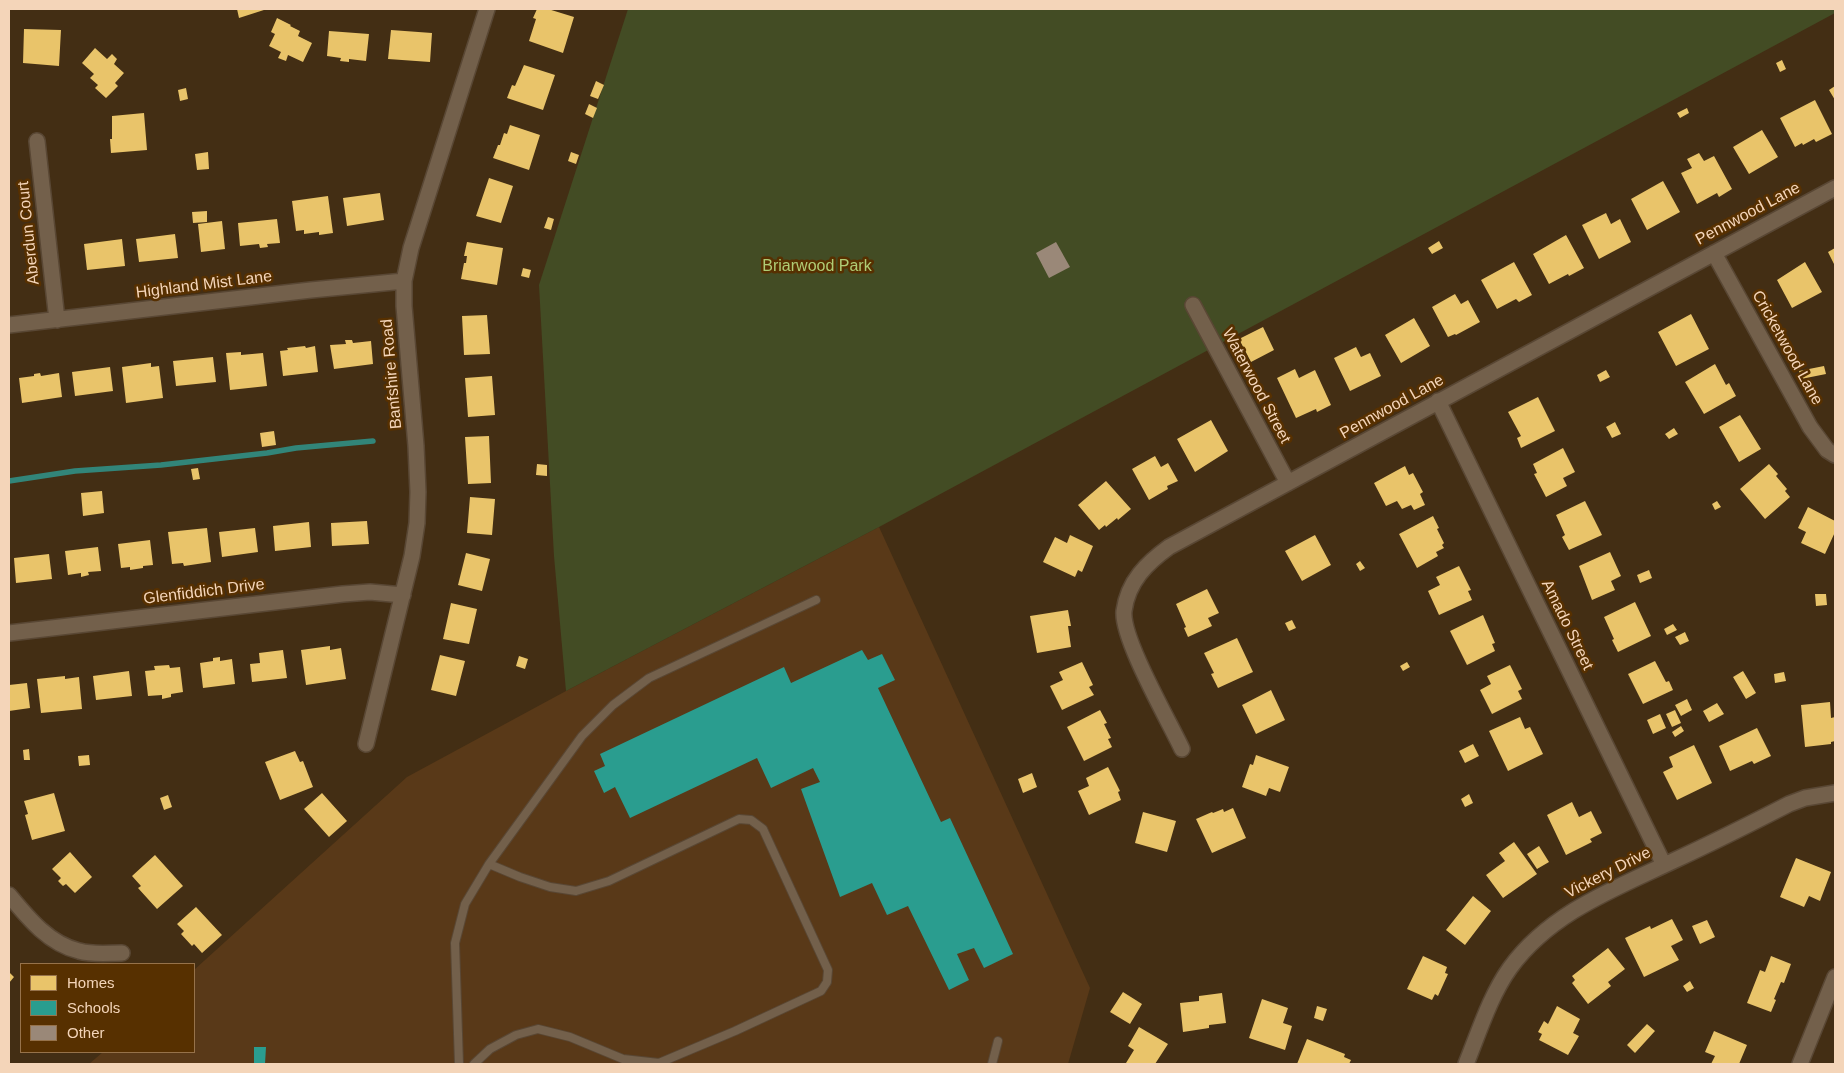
<!DOCTYPE html>
<style>
body{margin:0}
#map{position:relative;width:1844px;height:1073px;overflow:hidden;background:#432e14;font-family:Helvetica,sans-serif}
canvas{display:block}
.frame{position:absolute;inset:0;border:10px solid #f4d5b9;pointer-events:none}
.legend{position:absolute;left:20px;top:963px;width:175px;height:90px;box-sizing:border-box;background:#573000;border:1px solid #96724a;margin:0;padding:6px 9px;list-style:none;font-size:15px;color:#f4d5b9}
.legend li{display:flex;align-items:center;gap:10px;height:25px}
.legend b{width:25px;border:1px solid #96724a}
</style>
<div id="map">
<canvas width="1844" height="1073"></canvas>
<div class="frame"></div>
<ul class="legend">
<li><b style="height:14px;background:#e9c46a"></b>Homes</li>
<li><b style="height:14px;background:#2a9d8f"></b>Schools</li>
<li><b style="height:14px;background:#9a8878"></b>Other</li>
</ul>
</div>
<script>
const context = document.querySelector('canvas').getContext('2d');
context.lineJoin = 'round';
function fill(path, color) {
  context.fillStyle = color;
  context.fill(path, 'evenodd');
}
function stroke(path, color, width, dash) {
  context.strokeStyle = color;
  context.lineWidth = width;
  context.lineCap = dash ? 'butt' : 'round';
  context.setLineDash(dash || []);
  context.stroke(path);
}
function write(font, color, halo, rows, align = 'center') {
  context.font = font + ' Helvetica,sans-serif';
  context.lineWidth = 5;
  context.setLineDash([]);
  context.textBaseline = 'middle';
  context.strokeStyle = halo;
  context.fillStyle = color;
  for (const [text, x, y, turn = 0] of rows) {
    context.save();
    context.translate(x, y);
    context.rotate((+turn || 0) * Math.PI / 180);
    context.textAlign = isNaN(turn) ? turn : align;
    if (halo) context.strokeText(text, 0, 0);
    context.fillText(text, 0, 0);
    context.restore();
  }
}
const built = new Path2D(`
 M879,527L1090,988L1068,1064H89L103,1052H194V970L407,777L566,691Z`);
const green = new Path2D(`
 M628,9H1835V13L879,527L566,691L554,556L539,285Z`);
const homes = new Path2D(`
 M237,9H267L239,18Z
 M537,9H548L574,17L563,53L529,41L536,19L533,18Z
 M277,18L291,25L290,26L300,31L298,36L312,43L303,62L288,55L286,61L278,58L281,52L269,46L275,34L271,32Z
 M24,29L61,30L59,66L23,63Z
 M391,30L432,33L430,62L388,59Z
 M329,31L369,34L366,61L349,59V62L340,61L341,58L327,56Z
 M95,48L107,59L112,54L117,59L114,64L124,73L115,83L118,86L106,98L95,88L98,85L90,78L94,74L82,63Z
 M1782,60L1786,69L1780,72L1776,63Z
 M524,65L555,75L543,110L507,98L512,85L515,86Z
 M596,81L604,85L598,99L590,96Z
 M1835,86V100L1829,90Z
 M186,88L188,99L180,101L178,90Z
 M1815,100L1832,134L1816,142L1814,139L1803,145L1802,143L1795,147L1780,118Z
 M589,104L597,108L593,118L585,114Z
 M1687,108L1689,113L1680,118L1677,113Z
 M144,113L147,150L111,153L110,139H112V116Z
 M510,125L540,135L529,170L493,158L498,145H500L504,133L507,134Z
 M1762,130L1778,157L1749,174L1733,147Z
 M208,152L209,169L197,170L195,154Z
 M571,152L579,155L576,164L568,161Z
 M1699,153L1704,161L1714,156L1732,189L1719,197L1717,193L1697,204L1681,173L1692,168L1687,159Z
 M489,178L513,186L501,223L476,216Z
 M1663,181L1680,212L1647,230L1631,199Z
 M380,193L384,220L347,226L343,198Z
 M328,196L333,233L319,235V232L304,234V230L296,231L292,201Z
 M207,211V222L193,223L192,212Z
 M1606,213L1611,224L1620,219L1631,242L1599,259L1582,225Z
 M548,217L554,219L551,230L544,228Z
 M277,219L280,243L267,244L268,247L260,248L259,244L240,246L238,223Z
 M222,221L225,249L201,252L198,224Z
 M175,234L178,258L139,262L136,239Z
 M1566,235L1584,268L1569,276L1568,274L1549,284L1533,254Z
 M122,239L125,266L87,270L84,244Z
 M1439,241L1443,248L1432,254L1428,248Z
 M467,242L503,248L497,285L461,279L464,263H466L467,256H464Z
 M1835,248V266L1828,252Z
 M1514,262L1532,295L1519,302L1516,299L1497,309L1481,280Z
 M1805,262L1822,292L1792,308L1777,280Z
 M523,268L531,270L529,278L521,276Z
 M1455,294L1461,304L1468,300L1480,322L1456,335L1455,334L1448,337L1432,307Z
 M1691,314L1709,349L1676,366L1658,332Z
 M487,315L490,354L464,355L462,316Z
 M1414,318L1430,346L1401,363L1385,335Z
 M1263,327L1274,350L1251,362L1239,339Z
 M345,340H352L353,343L371,341L373,364L334,369L330,345L346,344Z
 M305,346L306,348L315,346L318,372L283,376L280,351L288,350L287,348Z
 M1356,347L1361,357L1370,353L1381,376L1350,391L1334,358Z
 M241,352V355L263,353L267,386L230,390L226,353Z
 M213,357L216,382L176,386L173,361Z
 M151,363V367L159,366L163,398L126,403L122,367Z
 M1715,364L1726,385L1729,383L1736,396L1704,414L1685,382Z
 M1824,366L1826,374L1801,379L1799,371Z
 M110,367L113,391L75,396L72,372Z
 M1295,369L1299,378L1315,370L1331,405L1317,412L1316,409L1296,418L1277,378Z
 M1606,370L1610,377L1600,382L1597,375Z
 M40,373L41,376L59,373L62,397L22,403L19,378L34,376V374Z
 M492,376L495,415L468,417L465,378Z
 M1538,397L1555,431L1521,448L1517,438L1521,436L1508,412Z
 M1740,415L1761,449L1739,462L1719,427Z
 M1211,420L1228,451L1195,472L1177,439Z
 M1615,422L1621,434L1612,438L1606,427Z
 M1674,428L1678,434L1669,439L1665,434Z
 M274,431L276,445L262,447L260,433Z
 M489,436L491,483L468,484L465,437Z
 M1563,448L1575,472L1563,478L1567,486L1546,497L1534,474L1537,473L1533,464Z
 M1155,456L1161,467L1168,463L1178,481L1167,486L1168,489L1149,500L1132,469Z
 M537,464L547,465V476L536,475Z
 M1769,464L1778,474L1776,476L1787,489L1785,491L1790,497L1765,519L1740,489Z
 M1405,466L1409,475L1413,473L1423,492L1420,494L1425,505L1414,510L1411,505L1402,509L1397,501L1386,506L1374,483Z
 M198,468L200,479L193,480L191,469Z
 M1106,481L1131,509L1118,520L1117,518L1106,527L1105,525L1099,530L1078,505Z
 M102,491L104,513L83,516L81,493Z
 M470,497L495,499L492,535L467,533Z
 M1585,501L1602,535L1569,550L1562,537L1565,535L1556,515Z
 M1717,501L1721,507L1715,510L1712,504Z
 M1808,507L1835,521V532L1825,554L1801,543L1806,532L1798,528Z
 M1433,516L1439,528L1437,529L1444,543L1442,545L1444,548L1436,552L1438,556L1417,568L1399,534Z
 M367,521L369,544L332,546L331,523Z
 M309,522L311,547L275,551L273,526Z
 M207,528L211,562L184,566L183,563L172,564L168,532Z
 M255,528L258,552L222,557L219,532Z
 M1070,535L1093,546L1082,572L1078,570L1075,577L1043,562L1055,537L1067,543Z
 M1315,535L1331,565L1302,581L1285,551Z
 M150,540L153,565L143,566V568L130,570V567L121,568L118,544Z
 M98,547L101,571L88,572L89,575L81,577V573L68,575L65,551Z
 M1610,552L1621,576L1611,581L1615,590L1592,600L1579,566Z
 M466,553L490,559L482,591L458,585Z
 M49,554L52,579L16,583L14,558Z
 M1360,561L1365,568L1360,571L1356,564Z
 M1459,566L1471,590L1468,591L1472,600L1439,615L1428,591L1440,585L1436,577Z
 M1649,570L1652,578L1640,583L1637,575Z
 M1207,589L1219,613L1208,618L1212,626L1188,637L1184,628L1186,627L1176,604Z
 M1815,594H1826L1827,605L1816,606Z
 M1635,602L1651,636L1618,652L1612,640L1614,639L1604,617Z
 M451,603L477,609L469,644L443,639Z
 M1068,610L1071,626H1068L1071,647L1037,653L1030,616Z
 M1483,615L1495,643L1492,644L1495,651L1467,665L1450,631Z
 M1292,620L1296,628L1289,631L1285,623Z
 M1673,624L1677,630L1667,635L1664,629Z
 M1685,632L1689,641L1680,645L1675,637Z
 M1237,638L1253,672L1218,688L1211,674L1214,673L1204,653Z
 M330,646V650L341,648L346,679L306,685L301,650Z
 M283,650L287,678L252,682L250,664L260,663L259,653Z
 M440,655L465,661L456,696L431,690Z
 M519,656L528,659L525,669L516,666Z
 M220,657V661L232,659L235,684L203,688L200,663L213,661V658Z
 M1655,661L1666,682L1669,681L1673,690L1643,704L1628,674Z
 M1082,662L1093,685L1089,687L1094,695L1062,710L1050,686L1063,680L1059,672Z
 M1407,662L1410,667L1403,671L1400,666Z
 M169,665L170,668L180,667L183,692L171,694V697L162,699V695L148,696L145,671L155,670L154,666Z
 M1510,665L1522,689L1518,691L1522,699L1492,714L1480,690L1491,684L1487,676Z
 M129,671L132,696L96,700L93,676Z
 M1743,671L1756,693L1746,699L1733,677Z
 M1784,672L1786,681L1775,683L1774,674Z
 M65,676V679L79,677L82,709L41,713L37,679Z
 M27,683L30,708L9,711V685Z
 M1271,690L1285,720L1256,734L1242,705Z
 M1687,699L1692,710L1681,716L1675,705Z
 M1830,702L1831,718L1835,717V741L1831,742V744L1805,747L1801,705Z
 M1717,703L1724,714L1709,722L1703,711Z
 M1100,710L1107,723L1104,724L1111,738L1108,739L1112,747L1084,761L1067,727Z
 M1675,710L1681,723L1672,727L1666,714Z
 M1660,714L1666,728L1653,734L1647,720Z
 M1520,717L1525,729L1530,727L1543,754L1508,771L1489,731Z
 M1681,726L1684,731L1675,737L1672,732Z
 M1757,728L1771,756L1754,764L1752,761L1730,771L1719,746Z
 M1473,744L1479,756L1465,763L1459,751Z
 M1694,745L1712,783L1677,800L1663,772L1673,767L1669,757Z
 M29,749L30,760H24L23,750Z
 M295,751L300,762L303,761L313,787L280,800L265,762Z
 M89,755L90,765L79,766L78,756Z
 M1256,755L1289,767L1280,792L1269,788L1266,796L1242,787L1250,764L1253,765Z
 M1108,767L1120,791L1118,792L1121,800L1089,815L1078,791L1089,786L1086,778Z
 M1032,773L1037,787L1023,793L1018,779Z
 M54,793L65,831L32,840L25,815L28,814L24,801Z
 M322,793L347,821L329,837L304,809Z
 M1469,794L1473,803L1465,807L1461,799Z
 M168,795L172,807L164,810L160,798Z
 M1572,802L1579,817L1591,811L1602,833L1590,839L1592,842L1566,855L1547,815Z
 M1233,808L1246,838L1212,853L1196,819L1212,812L1213,813L1223,809L1224,812Z
 M1143,812L1176,821L1167,852L1135,843Z
 M1514,842L1537,874L1503,898L1486,875L1505,861L1499,853Z
 M1539,846L1549,862L1537,869L1527,854Z
 M70,852L92,877L75,893L66,884L63,886L58,881L61,878L52,869Z
 M155,855L183,886L157,909L138,888L141,886L132,876Z
 M1796,858L1831,872L1820,901L1809,896L1804,907L1780,897Z
 M1473,896L1491,911L1465,945L1446,930Z
 M196,907L222,935L202,953L194,944L192,946L181,934L184,931L177,924Z
 M1672,919L1683,940L1671,946L1679,960L1644,977L1625,938L1650,926L1651,929Z
 M1707,920L1715,937L1700,944L1692,926Z
 M1608,948L1625,969L1608,982L1611,986L1588,1004L1572,983L1575,980L1572,976Z
 M1423,956L1447,967L1445,973L1448,974L1438,996L1435,994L1432,1000L1407,989Z
 M1771,956L1791,964L1784,983L1781,982L1774,999L1776,1000L1771,1012L1747,1003L1760,970L1765,972Z
 M9,972L14,977L9,983Z
 M1690,981L1694,988L1687,992L1683,986Z
 M1123,992L1142,1004L1130,1024L1110,1012Z
 M1222,993L1226,1023L1209,1025V1028L1183,1032L1180,1003L1199,1001V996Z
 M1262,999L1288,1008L1283,1023L1292,1026L1285,1050L1249,1038Z
 M1317,1006L1327,1009L1323,1021L1314,1018Z
 M1557,1006L1580,1019L1573,1033L1579,1036L1568,1055L1539,1040L1542,1034L1538,1032L1544,1021L1548,1024Z
 M1647,1024L1655,1031L1635,1053L1627,1045Z
 M1139,1027L1168,1044L1155,1064L1126,1063L1134,1050L1128,1046Z
 M1714,1031L1747,1045L1739,1064H1711L1715,1056L1705,1052Z
 M1307,1039L1345,1054L1344,1057L1351,1060L1349,1064H1297Z`);
const schools = new Path2D(`
 M862,650L868,660L882,654L895,680L878,688L941,822L950,818L1013,954L984,968L974,948L957,954L969,980L949,990L908,906L887,915L872,883L840,897L801,789L820,782L813,768L771,788L757,758L630,818L615,787L604,793L594,771L605,766L600,754L784,667L791,683Z
 M254,1047H266L265,1064H254Z`);
const stream = new Path2D(`
 M9,481L75,471L161,465L267,453L296,448L373,441`);
const building = new Path2D(`
 M1056,242L1070,267L1049,278L1036,253Z`);
const service = new Path2D(`
 M459,1064L455,943L465,904L489,864L582,736L613,705L649,678L816,600
 M474,1064L490,1049L516,1035L538,1029L570,1037L623,1059L659,1063L735,1031L821,991L827,982L828,970L763,829L751,820L739,819L609,881L576,891L550,887L520,877L489,864
 M992,1064L998,1041`);
const minor = new Path2D(`
 M37,141L57,320
 M1714,253L1810,427L1827,450L1835,455
 M1193,305L1288,483
 M9,325L311,290L404,281
 M1438,401L1664,865
 M9,633L343,594L370,592L403,595
 M366,744L412,556L417,523L418,492L416,446L404,306V281L411,248L487,9
 M1182,749C1169,721 1121,638 1124,611C1128,581 1147,563 1169,547L1835,188
 M9,895C28,918 49,944 79,951C93,955 108,953 122,953
 M1466,1064C1479,1032 1490,996 1510,968C1550,913 1614,889 1673,861C1712,843 1750,824 1789,804L1805,798L1835,793
 M1800,1064L1835,977`);
const streetNames = [
 ["Pennwood Lane",1748,214,-28],
 ["Aberdun Court",29,233,-96],
 ["Highland Mist Lane",204,285,-7],
 ["Cricketwood Lane",1787,348,61],
 ["Banfshire Road",392,374,-95],
 ["Waterwood Street",1256,386,62],
 ["Pennwood Lane",1392,407,-29],
 ["Glenfiddich Drive",204,592,-7],
 ["Amado Street",1567,625,64],
 ["Vickery Drive",1608,873,-27]
];
const parkNames = [
 ["Briarwood Park",817,267]
];
fill(built, '#593918');
fill(green, '#434c24');
fill(homes, '#e9c46a');
fill(schools, '#2a9d8f');
stroke(stream, '#328579', 5.5);
fill(building, '#9a8878');
stroke(service, '#594734', 10);
stroke(minor, '#594734', 18);
stroke(service, '#73604b', 8);
stroke(minor, '#73604b', 15);
write('16px', '#f4d5b9', '#573000', streetNames);
write('16px', '#afcc75', '#573000', parkNames);
</script>
